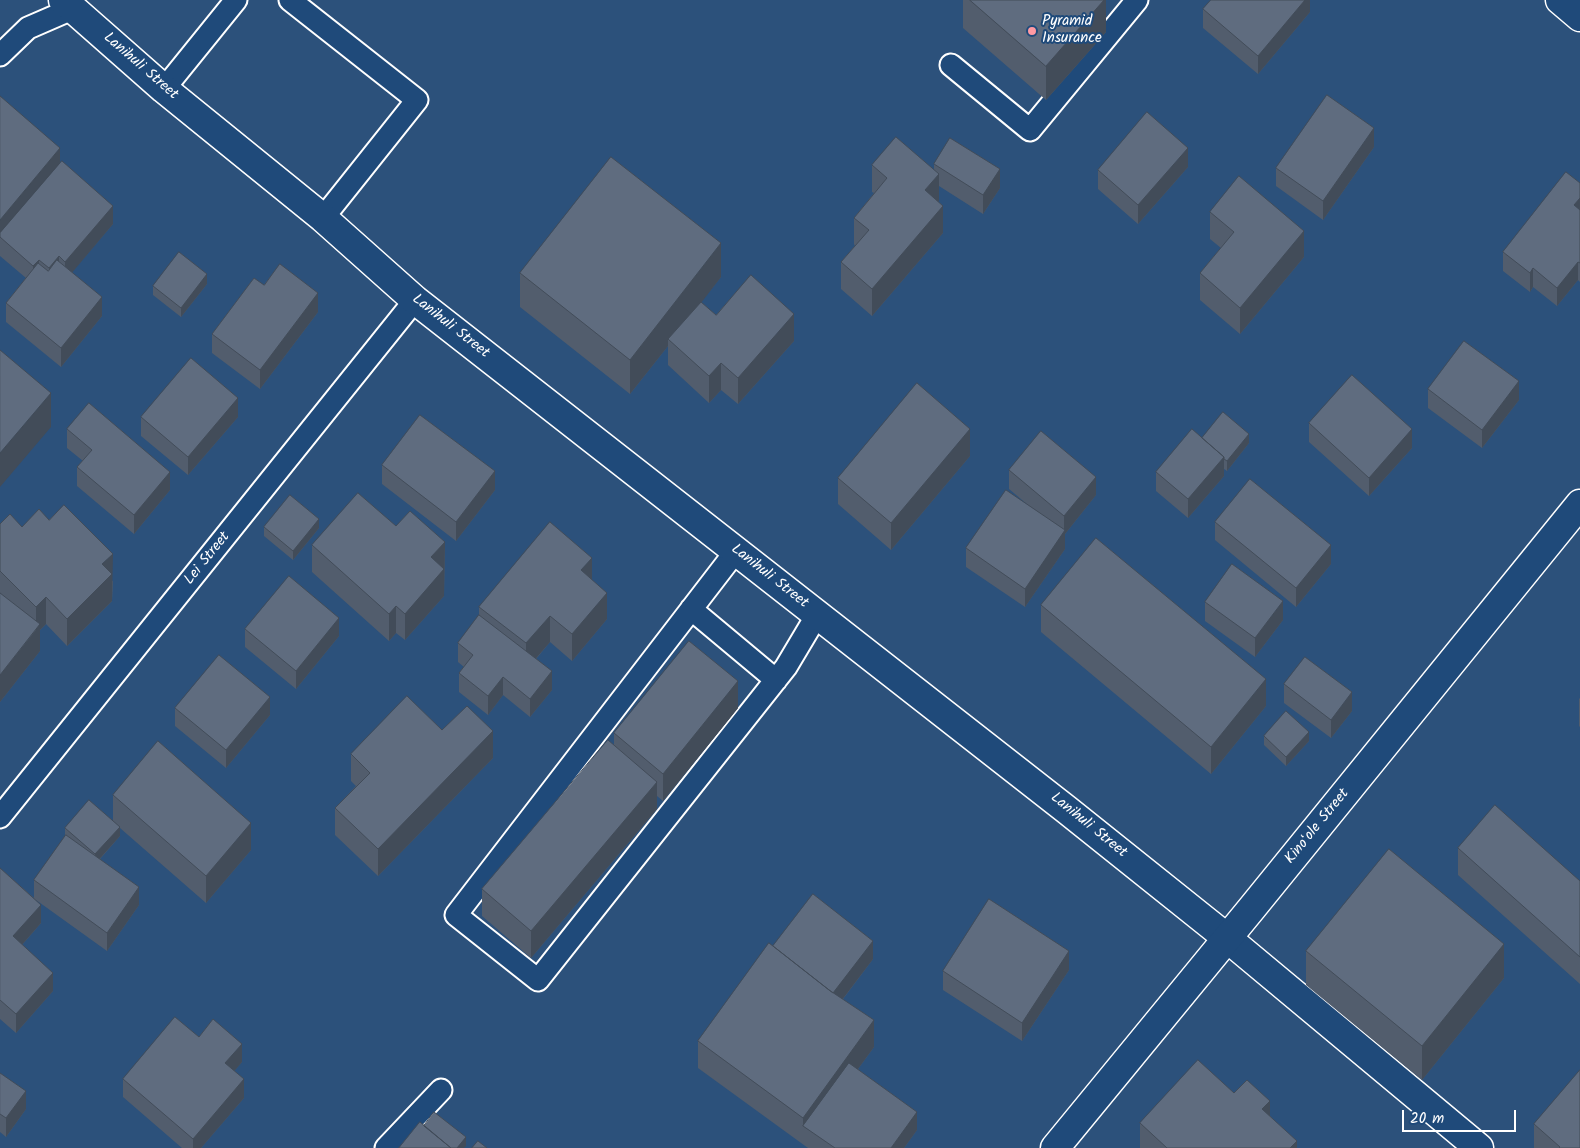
<!DOCTYPE html>
<meta charset="utf-8">
<style>
body{margin:0}
#map{position:relative;width:1580px;height:1148px;overflow:hidden;background:#2c517b;font-family:Kalam,sans-serif}
canvas{display:block}
.scale{position:absolute;left:1402px;top:1110px;width:114px;height:22px;box-sizing:border-box;border:2px solid #fff;border-top:0;padding-left:6px;font-size:15px;line-height:18px;white-space:nowrap;color:#fff;-webkit-text-stroke:4px #1f4a7a;paint-order:stroke}
</style>
<div id="map">
<canvas width="1580" height="1148"></canvas>
<div class="scale">20 m</div>
</div>
<script>
const context = document.querySelector('canvas').getContext('2d');
context.lineJoin = 'round';
function stroke(path, color, width, dash) {
  context.strokeStyle = color;
  context.lineWidth = width;
  context.lineCap = dash ? 'butt' : 'round';
  context.setLineDash(dash || []);
  context.stroke(path);
}
function fill(path, color) {
  context.fillStyle = color;
  context.fill(path, 'evenodd');
}
function write(font, color, halo, rows, align = 'center') {
  context.font = font + ' Kalam,sans-serif';
  context.lineWidth = 4;
  context.setLineDash([]);
  context.textBaseline = 'middle';
  context.strokeStyle = halo;
  context.fillStyle = color;
  for (const [text, x, y, turn = 0] of rows) {
    context.save();
    context.translate(x, y);
    context.rotate((+turn || 0) * Math.PI / 180);
    context.textAlign = isNaN(turn) ? turn : align;
    if (halo) context.strokeText(text, 0, 0);
    context.fillText(text, 0, 0);
    context.restore();
  }
}
const service = new Path2D(`
 M290,0L417,100L323,218
 M0,55L28,28L74,8
 M951,65L1030,130L1137,0
 M164,89L236,0
 M736,551L456,915L538,980L786,667L817,615
 M691,609L776,680
 M0,817L415,300
 M386,1148L441,1090`);
const minor = new Path2D(`
 M63,0L164,89L323,218L415,300L1067,810L1227,938L1479,1148`);
const tertiary = new Path2D(`
 M1560,0L1580,17
 M1055,1148L1252,908L1580,504`);
const wall = new Path2D(`
 M963,0H1106V32L1046,100L963,28Z
 M1310,0V12L1258,74L1203,28V9Z
 M0,96L60,162L113,224L72,272L102,316L61,367L6,322V303L26,278L0,256Z
 M1374,147L1323,220L1276,186V168Z
 M934,164L1000,188L983,214L939,186L938,202L943,233L872,316L841,289V262L855,246L854,244V218L874,193L872,192V165L934,170Z
 M1188,167L1138,224L1098,189V170Z
 M1580,183V282L1578,280L1557,306L1533,287L1530,292L1503,271V252Z
 M1210,212L1304,257L1240,334L1200,300V273L1221,248L1210,239Z
 M520,273L721,277L701,302L716,315L794,341L738,404L721,390L709,403L668,365V346L630,394L520,307Z
 M207,284L181,317L153,295V286Z
 M264,285L318,312L260,389L212,353V334Z
 M1428,389L1519,400L1482,448L1428,408Z
 M141,417H238L188,475L141,436Z
 M1309,423L1412,448L1369,496L1309,442Z
 M67,429L170,490L134,534L77,486V467L83,461L67,448Z
 M1202,438L1249,443L1227,471L1224,469V476L1188,518L1156,491V472Z
 M970,456L891,550L838,504V478Z
 M382,465L495,490L456,541L382,484Z
 M1009,470L1096,495L1065,534V549L1025,607L966,567V548L1028,505L1009,489Z
 M1215,522L1331,564L1296,607L1215,540Z
 M0,524L113,581L112,601L67,646L46,624L40,630V651L0,702Z
 M264,527L319,528L293,560L264,536Z
 M445,542L444,596L405,640L396,633L389,641L312,572V545Z
 M1205,602L1283,620L1255,657L1205,621Z
 M1041,605L1266,706L1211,774L1041,632Z
 M479,607L607,619L572,661L550,642L536,659L552,690L530,717L503,695L488,715L459,692V673L464,667L458,662V643L479,615Z
 M245,629L339,636L296,689L245,647Z
 M1284,684L1352,711L1331,738L1284,703Z
 M1580,698V727L1579,726V699Z
 M175,708L270,715L226,768L175,726Z
 M738,708L663,801L657,796V809L531,958L482,916V889L614,745V733Z
 M442,730L493,758L378,876L335,835V808L356,786L351,781V754Z
 M1264,736L1309,741L1286,766L1264,745Z
 M113,795L251,850L206,903L120,828V836L100,859L139,905L107,951L36,900L41,923L22,945L53,991L16,1033L0,1019V868L34,898V880L65,836V828L113,820Z
 M1458,848L1580,881V984L1458,875Z
 M773,946L873,959L843,999L874,1047L858,1069L917,1130L904,1148H808L698,1068V1041Z
 M1306,951L1504,978L1422,1080L1306,985Z
 M1069,970L1022,1041L943,990V971Z
 M199,1037L242,1062L234,1071L244,1098L201,1148H182L123,1097V1079Z
 M0,1073L26,1109L6,1137L0,1132Z
 M1234,1093L1270,1116L1297,1148H1140V1123Z
 M1534,1124L1580,1148H1534Z`);
const shadedWall = new Path2D(`
 M1104,0H1106V32L1046,100V66Z
 M1305,0H1310V12L1258,74V56Z
 M1374,128V147L1323,220V201Z
 M60,148V175L0,237V220Z
 M1188,148V167L1138,224V205Z
 M1000,169V188L983,214V195Z
 M939,174V201L925,217V190Z
 M1580,198V216L1574,205Z
 M113,206V224L65,281V262Z
 M943,206V233L872,316V289Z
 M1304,231V257L1240,334V308Z
 M721,243V277L671,342L668,339V346L630,394V360Z
 M59,256V275L49,286V268Z
 M39,260V278L33,285V266Z
 M1578,262V280L1557,306V288Z
 M1533,268V287L1530,292V273Z
 M207,274V284L181,317V308Z
 M318,293V312L260,389V370Z
 M102,297V316L61,367V348Z
 M794,314V341L738,404V378Z
 M721,363V390L709,403V376Z
 M1519,381V400L1482,448V430Z
 M51,393V427L0,487V453Z
 M238,398V417L188,475V457Z
 M970,429V456L891,550V523Z
 M1412,429V448L1369,496V478Z
 M1249,434V443L1227,471V461Z
 M1224,457V476L1188,518V499Z
 M495,471V490L456,541V522Z
 M170,472V490L134,534V515Z
 M1096,477V495L1065,534V549L1025,607V589L1064,531V516Z
 M319,519V528L293,560V551Z
 M445,542L444,596L405,640V614L431,557Z
 M1331,545V564L1296,607V588Z
 M113,554L112,601L67,646V619L102,564Z
 M592,558V585L581,570Z
 M607,593V619L572,661V634Z
 M46,597V624L40,630V651L0,702V675L36,630V607Z
 M1283,601V620L1255,657V638Z
 M396,606V633L389,641V614Z
 M550,616V642L526,670V643Z
 M339,618V636L296,689V671Z
 M552,671V690L530,717V699Z
 M503,677V695L488,715V696Z
 M1266,679V706L1211,774V747Z
 M738,681V708L663,801V774Z
 M1352,692V711L1331,738V720Z
 M270,697V715L226,768V750Z
 M493,731V758L378,876V849Z
 M1309,732V741L1286,766V757Z
 M657,782V809L531,958V931Z
 M251,823V850L206,903V876Z
 M120,827V836L95,864V854Z
 M139,887V905L107,951V933Z
 M41,905V923L13,955V936Z
 M873,941V959L829,1017V998Z
 M1504,944V978L1422,1080V1046Z
 M1069,951V970L1022,1041V1023Z
 M53,973V991L16,1033V1014Z
 M874,1020V1047L812,1132L803,1126V1145V1118Z
 M242,1044V1062L225,1082V1063Z
 M244,1079V1098L201,1148H193V1139Z
 M26,1091V1109L6,1137V1118Z
 M1270,1101V1127L1262,1109Z
 M917,1112V1130L904,1148H891Z
 M466,1137V1146L464,1148H457Z
 M1297,1141V1148H1290Z`);
const building = new Path2D(`
 M970,0H1104L1046,66Z
 M1211,0H1305L1258,56L1203,9Z
 M1327,95L1374,128L1323,201L1276,168Z
 M0,96L60,148L0,220Z
 M1147,112L1188,148L1138,205L1098,170Z
 M896,137L939,174L925,190L943,206L872,289L841,262L869,230L854,218L887,178L872,165Z
 M950,138L1000,169L983,195L934,164Z
 M611,157L721,243L630,360L520,273Z
 M62,161L113,206L65,262L59,256L49,268L39,260L33,266L0,237V233Z
 M1566,172L1580,183V198L1574,205L1580,210V263L1578,262L1557,288L1533,268L1530,273L1503,252Z
 M1239,176L1304,231L1240,308L1200,273L1234,232L1210,212Z
 M179,252L207,274L181,308L153,286Z
 M57,260L102,297L61,348L6,303L38,263L48,271Z
 M280,264L318,293L260,370L212,334L254,278L264,285Z
 M751,275L794,314L738,378L721,363L709,376L668,339L701,302L716,315Z
 M1464,341L1519,381L1482,430L1428,389Z
 M0,350L51,393L0,453Z
 M191,358L238,398L188,457L141,417Z
 M1352,375L1412,429L1369,478L1309,423Z
 M917,383L970,429L891,523L838,478Z
 M89,403L170,472L134,515L77,467L92,450L67,429Z
 M1223,412L1249,434L1227,461L1224,459V457L1202,438Z
 M420,415L495,471L456,522L382,465Z
 M1192,429L1224,457L1188,499L1156,472Z
 M1041,431L1096,477L1064,516L1009,470Z
 M1250,479L1331,545L1296,588L1215,522Z
 M1006,490L1065,530L1025,589L966,548Z
 M358,493L396,526L410,511L445,542L431,557L444,569L405,614L396,606L389,614L312,545Z
 M290,495L319,519L293,551L264,527Z
 M64,505L113,554L102,564L112,574L67,619L46,597L36,607L0,571V524L10,514L22,527L39,509L49,520Z
 M550,522L592,558L581,570L607,593L572,634L550,616L526,643L479,607Z
 M1096,538L1266,679L1211,747L1041,605Z
 M1232,564L1283,601L1255,638L1205,602Z
 M289,576L339,618L296,671L245,629Z
 M0,593L40,624L0,675Z
 M479,615L552,671L530,699L503,677L488,696L459,673L473,655L458,643Z
 M689,641L738,681L663,774L614,733Z
 M219,655L270,697L226,750L175,708Z
 M1305,657L1352,692L1331,720L1284,684Z
 M407,696L442,730L467,706L493,731L378,849L335,808L370,773L351,754Z
 M1286,711L1309,732L1286,757L1264,736Z
 M608,740L657,782L531,931L482,889Z
 M158,741L251,823L206,876L113,795Z
 M89,800L120,827L95,854L65,828Z
 M1495,805L1580,881V957L1458,848Z
 M66,835L139,887L107,933L34,880Z
 M1389,849L1504,944L1422,1046L1306,951Z
 M0,868L41,905L13,936L53,973L16,1014L0,1000Z
 M813,894L873,941L833,993L773,946Z
 M989,899L1069,951L1022,1023L943,971Z
 M769,943L829,990L874,1020L803,1118L698,1041Z
 M175,1017L199,1037L213,1019L242,1044L225,1063L244,1079L193,1139L123,1079Z
 M1198,1060L1234,1093L1247,1080L1270,1101L1262,1109L1297,1141L1290,1148H1167L1140,1123Z
 M849,1063L917,1112L891,1148H835L803,1126Z
 M1580,1070V1148H1559L1560,1147L1534,1124Z
 M0,1073L26,1091L6,1118L0,1114Z
 M434,1112L466,1137L457,1148H451L424,1126Z
 M420,1122L451,1148H399Z
 M478,1141L487,1148H472Z`);
const markers = [
 [1032,31,5,"#ff9aa2"]
];
const poiNames = [
 ["Pyramid",1042,22],
 ["Insurance",1042,39]
];
const streetNames = [
 ["Lanihuli Street",140,67,41],
 ["Lanihuli Street",450,327,38],
 ["Lei Street",208,559,-51],
 ["Lanihuli Street",769,577,38],
 ["Lanihuli Street",1088,826,39],
 ["Kinoʻole Street",1318,827,-51]
];
stroke(service, '#fff', 25);
stroke(minor, '#fff', 31);
stroke(tertiary, '#fff', 31);
stroke(service, '#1f4a7a', 21);
stroke(minor, '#1f4a7a', 28);
stroke(tertiary, '#1f4a7a', 28);
fill(wall, '#525d6d');
fill(shadedWall, '#424c59');
fill(building, '#5f6c7f');
stroke(building, '#424c59', 1);
for (const [x, y, r, color] of markers) {
  const dot = new Path2D();
  dot.arc(x, y, r, 0, 2 * Math.PI);
  context.fillStyle = color;
  context.fill(dot);
  stroke(dot, '#1f4a7a', 2);
}
write('15px', '#fff', '#1f4a7a', poiNames, 'left');
write('15px', '#fff', '#1f4a7a', streetNames);
</script>
